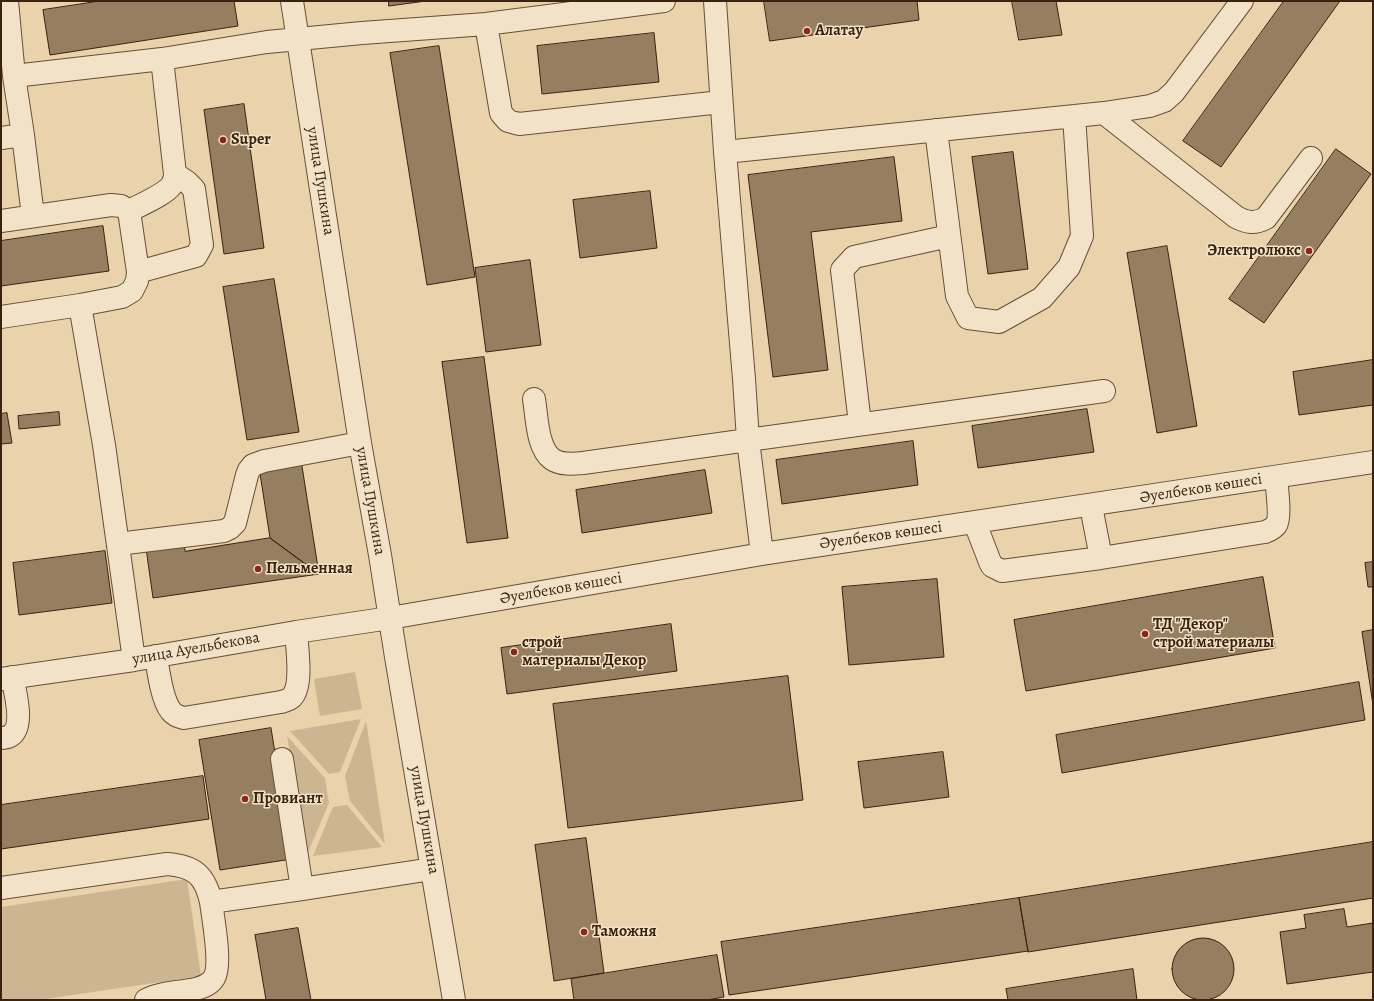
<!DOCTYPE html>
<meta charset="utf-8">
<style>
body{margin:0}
#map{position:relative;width:1374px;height:1001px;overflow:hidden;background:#ead3ab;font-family:Alegreya,serif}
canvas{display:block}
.frame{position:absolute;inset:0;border:2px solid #3b2210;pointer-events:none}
</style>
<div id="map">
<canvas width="1374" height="1001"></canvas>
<div class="frame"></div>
</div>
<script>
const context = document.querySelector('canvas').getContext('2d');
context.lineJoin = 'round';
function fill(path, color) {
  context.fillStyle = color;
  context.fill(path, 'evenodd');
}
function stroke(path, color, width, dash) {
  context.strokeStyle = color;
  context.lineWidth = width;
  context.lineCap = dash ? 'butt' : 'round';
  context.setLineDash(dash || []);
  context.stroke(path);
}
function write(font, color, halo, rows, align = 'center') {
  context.font = font + ' Alegreya,serif';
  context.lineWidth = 3;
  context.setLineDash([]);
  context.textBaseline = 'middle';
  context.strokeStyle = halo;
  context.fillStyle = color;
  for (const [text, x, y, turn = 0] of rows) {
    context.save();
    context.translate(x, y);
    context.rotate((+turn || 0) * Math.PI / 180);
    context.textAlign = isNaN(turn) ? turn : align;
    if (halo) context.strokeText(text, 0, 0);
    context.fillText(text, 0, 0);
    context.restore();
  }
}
const green = new Path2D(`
 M355,672L362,709L320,716L314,679Z
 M361,719L340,772L329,774L290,731Z
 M366,721L385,844L350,801L345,776Z
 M287,736L325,778L329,803L307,855Z
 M347,805L382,847L313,856L333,807Z
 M187,879L201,976L39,1000H1V907Z`);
const building = new Path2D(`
 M100,1H234L238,26L50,55L43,10Z
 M389,1H426L389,6Z
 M764,1H917L919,20L770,41Z
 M1012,1H1056L1062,35L1019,40Z
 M1284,1H1340L1221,167L1183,141Z
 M654,33L659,82L542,94L537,46Z
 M439,46L475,277L427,285L390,53Z
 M244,104L264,248L224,254L204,110Z
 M1336,149L1371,174L1264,323L1229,299Z
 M1013,152L1028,269L988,274L972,157Z
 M894,157L902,221L811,232L828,370L773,377L748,175Z
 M650,191L657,248L580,258L573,200Z
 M103,226L109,271L1,286V241Z
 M1167,246L1197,426L1157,433L1127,253Z
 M530,260L541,345L486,352L475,268Z
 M274,279L299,432L247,440L223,287Z
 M484,357L508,538L467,543L442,362Z
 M1373,360V405L1299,415L1293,372Z
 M1087,409L1094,452L978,468L972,426Z
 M59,412L60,425L19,429L18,416Z
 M7,413L12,443L1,444V414Z
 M913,441L918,485L782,504L776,460Z
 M301,460L319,574L270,538L259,467Z
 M705,470L712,513L582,533L576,490Z
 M270,538L319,574L153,598L146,548L184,543L185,551Z
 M105,551L112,603L19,615L13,563Z
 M1373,562V587H1368L1365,563Z
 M1263,577L1275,648L1026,691L1014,620Z
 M937,579L944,657L849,665L842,587Z
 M671,624L677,671L507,694L501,648Z
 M1373,630V705L1362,632Z
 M788,676L803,800L568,828L553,704Z
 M1359,682L1365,720L1062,773L1056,735Z
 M271,728L292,859L220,870L199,740Z
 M943,752L949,797L864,808L858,762Z
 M203,776L209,819L1,849V805Z
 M586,838L604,973L554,981L535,845Z
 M1373,842V898L1028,952L1019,898Z
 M1019,898L1028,951L729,995L721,942Z
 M1344,909L1347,927L1373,923V972L1287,984L1280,932L1306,928L1304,915Z
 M298,928L311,1000H266L255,935Z
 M1172 969a31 31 0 1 1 62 0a31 31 0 1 1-62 0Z
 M717,955L724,997L707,1000H574L571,979Z
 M1133,969L1137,1000H1008L1006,989Z`);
const minor = new Path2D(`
 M292,1L360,443L380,555L396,657L454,1000
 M486,24L501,113L508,121L519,124L721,102
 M14,76L162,59L267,42L362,33L486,24L664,1
 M1104,113L1236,217C1247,223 1255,224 1266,218L1311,158
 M936,130L957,296L968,318L999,322L1042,298L1069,267L1082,236L1074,116
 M23,135L33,216
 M1,138L23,135L14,76L7,1
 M725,152L1104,113L1150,106L1164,101L1174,92L1242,1
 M129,211C140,205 164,195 171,186C174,182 175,179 175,174L162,59
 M1,221L111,205L121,206L129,211L138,272L137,281L132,291L122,297L80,305L1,317
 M138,272L196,256L202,245L194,189L187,182L175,174
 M80,305L104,445L134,660
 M534,399C537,417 537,448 552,459C560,465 573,464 583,463L748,440L744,379L725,152L715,1
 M860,424L842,270L854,257L949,236
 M1091,506L1101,558
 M975,523L990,562L992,566L1002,571L1101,558L1265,532C1270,530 1273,529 1276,525C1281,518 1277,488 1276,478
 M118,544L224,531L230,528L235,523L247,475L249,470L253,465L264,461L360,443
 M762,554L748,440L1104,391
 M156,656C158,670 162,700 171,711C174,715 179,717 184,718L281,702C285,701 289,700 292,697C303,685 297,648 296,632
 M1,679L134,660L296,632L390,618L762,554L1373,462
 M1,738C4,738 8,737 10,736C25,727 15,691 12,677
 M282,759L302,889
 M1,888L167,864C194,866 205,875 211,902
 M146,1000C159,993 177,992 191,990C200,988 209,986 214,978C222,965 213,918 211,902L302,889L432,869`);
const markers = [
 [807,31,4,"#8f2418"],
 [223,140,4,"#8f2418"],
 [1309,251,4,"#8f2418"],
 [258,569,4,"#8f2418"],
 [1145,634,4,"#8f2418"],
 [514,652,4,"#8f2418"],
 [245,799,4,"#8f2418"],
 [584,932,4,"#8f2418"]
];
const poiNames = [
 ["Алатау",815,31],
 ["Super",231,140],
 ["Электролюкс",1301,251,"right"],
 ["Пельменная",266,569],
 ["ТД \"Декор\"",1153,625],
 ["строй материалы",1153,643],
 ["строй",522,643],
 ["материалы Декор",522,661],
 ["Провиант",253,799],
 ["Таможня",592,932]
];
const streetNames = [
 ["улица Пушкина",320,181,81],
 ["Әуелбеков көшесі",1201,489,-9],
 ["улица Пушкина",370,501,80],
 ["Әуелбеков көшесі",881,536,-8],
 ["Әуелбеков көшесі",561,589,-10],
 ["улица Ауельбекова",196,649,-10],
 ["улица Пушкина",424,820,80]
];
fill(green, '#ccb591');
fill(building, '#967e61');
stroke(building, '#3b2210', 1);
stroke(minor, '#674e37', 24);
stroke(minor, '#f1e2c8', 22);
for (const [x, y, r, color] of markers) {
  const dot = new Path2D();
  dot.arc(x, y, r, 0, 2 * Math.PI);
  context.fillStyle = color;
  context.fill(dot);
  stroke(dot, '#f1e2c8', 1.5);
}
write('bold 16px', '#3b2210', '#f1e2c8', poiNames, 'left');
write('16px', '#3b2210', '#f1e2c8', streetNames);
</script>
